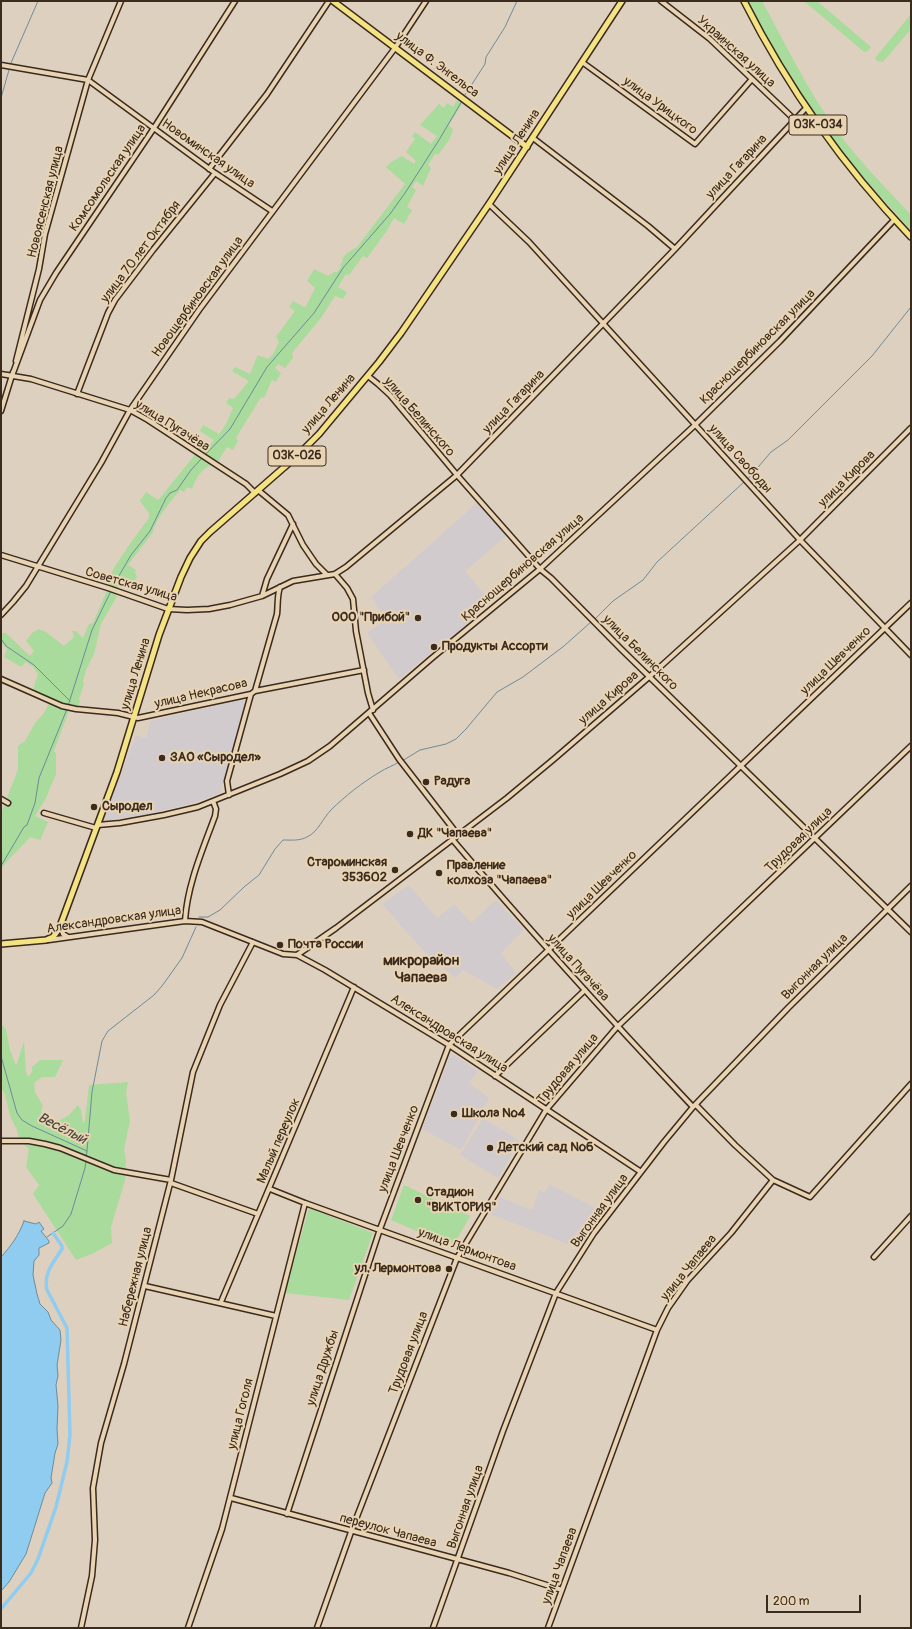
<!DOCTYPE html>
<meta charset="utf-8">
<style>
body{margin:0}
#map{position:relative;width:912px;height:1629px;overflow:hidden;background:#ded0bf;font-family:Pangolin,sans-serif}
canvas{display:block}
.frame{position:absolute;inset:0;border:2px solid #3b2a1e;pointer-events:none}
.scale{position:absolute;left:766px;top:1595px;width:95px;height:18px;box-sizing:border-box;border:2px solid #3b2a1e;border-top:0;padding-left:5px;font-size:12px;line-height:14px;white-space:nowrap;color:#3b2a1e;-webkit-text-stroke:3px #e8d4b3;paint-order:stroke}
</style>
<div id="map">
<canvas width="912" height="1629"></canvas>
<div class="frame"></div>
<div class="scale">200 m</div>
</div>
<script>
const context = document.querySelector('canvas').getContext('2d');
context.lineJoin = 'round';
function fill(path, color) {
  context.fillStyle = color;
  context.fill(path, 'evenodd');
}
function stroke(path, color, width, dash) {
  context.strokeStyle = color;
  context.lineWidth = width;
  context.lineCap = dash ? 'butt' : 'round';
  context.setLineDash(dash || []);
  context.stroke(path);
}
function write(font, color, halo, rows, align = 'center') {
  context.font = font + ' Pangolin,sans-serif';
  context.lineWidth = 4;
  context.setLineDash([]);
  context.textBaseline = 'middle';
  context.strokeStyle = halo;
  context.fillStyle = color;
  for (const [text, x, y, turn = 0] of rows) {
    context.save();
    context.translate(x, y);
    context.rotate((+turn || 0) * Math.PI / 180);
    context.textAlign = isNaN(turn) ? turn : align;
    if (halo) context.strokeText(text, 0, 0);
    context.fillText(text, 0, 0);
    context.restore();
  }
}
const built = new Path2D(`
 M477,503L506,536L465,571L490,601L473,615L472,620L457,633L454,634L399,679L367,633L387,619L371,597Z
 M243,699L246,705L220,793L186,805L147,814L103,821L136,735L146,738L150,721Z
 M409,885L437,918L454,904L471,923L496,900L524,930L501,953L516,973L497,989L463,970L456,978L429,957L382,904Z
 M451,1053L478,1071L469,1083L489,1098L461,1150L422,1129Z
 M483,1118L520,1141L498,1178L460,1155Z
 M549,1184L605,1213L578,1248L490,1214L500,1197L532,1210L539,1190L545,1193Z`);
const green = new Path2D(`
 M748,1H762C786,45 810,95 840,135C862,164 887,189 911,215V230C894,211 876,193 860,174C816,122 778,62 748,1Z
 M804,1H817L871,47L868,51L864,52Z
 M911,14V29L883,62L877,61L875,58Z
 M457,100L462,104L449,125L453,130L449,140L438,155L435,154L428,165L431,168L423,186L416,181L412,187L416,190L407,207L412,210L404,224L394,218L386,232L367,258L363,256L349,275L346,274L338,287L347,292L343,299L335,296L321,318L292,353L293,358L285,368L278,364L275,368L281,373L276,382L272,380L264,398L261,397L236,438L238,441L233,450L227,447L217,463L197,447L199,444H211L214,440L200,431L203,425L219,434L226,424L233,408L226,403L229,398L234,399L249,381L232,371L235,367L250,374L258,355L268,359L273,354L279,342L276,336C284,327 288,320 295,311L289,307L293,301L304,307L306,306L315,288L307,281L314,269L328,276L334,272H337L341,267L340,265L343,261L342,259L347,253L357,247L405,184L386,167L391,162L402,156L414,164L416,161L406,152L415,139L412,136L415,132L431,144L437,136L420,125L439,104L444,108L447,103L453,107Z
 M195,451L214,464C201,468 197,477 192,489L187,487L184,492L180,490C171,501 156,518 153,532L128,565L136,570L135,573L137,576L132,587L119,583L116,598L101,624L94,654L86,670L83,681L84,684L79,699L80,701L78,707L70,708L54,751L56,753V774L46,798L35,816L48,822L40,840L30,837C21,848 9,858 1,869V814L18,769V746L25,741L35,723L44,713L50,701L32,693L38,674L33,667L26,662L21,667L4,657L7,649L1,642V633H6L30,656L34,651L26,641L32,633L39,629L46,632L64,646L74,637L72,631H76L83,638L89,624L93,623L108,588L107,579L127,548L149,518V513L140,501L146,492L158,500L160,498L194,456Z
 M1,1023L6,1029L10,1050L16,1066L24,1041L26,1072L28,1077L32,1072V1067L40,1060H63L55,1077H42L34,1083L35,1092L43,1106L41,1111C45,1117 50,1121 57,1122L69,1115L78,1105L81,1110L83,1124L85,1120L89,1085L128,1082L126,1093L130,1121L124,1150L126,1160L125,1180L111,1227L112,1243L92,1254L76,1260L33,1194L39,1185L26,1167L29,1149L19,1139L17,1130L11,1118L4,1092L1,1089Z
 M404,1185L470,1216L455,1243L448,1241L447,1244L391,1220Z
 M309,1208L373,1233L349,1300L285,1293Z`);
const water = new Path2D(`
 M24,1221L36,1224L39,1222L44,1229L41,1231L49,1241V1243L39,1248V1255L34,1261L33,1275L37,1294L40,1304L48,1312L51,1320L60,1330L61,1340L57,1365L58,1376L56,1385L58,1406L57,1429L58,1444L55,1453L51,1478L52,1483L45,1493L26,1554L9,1582L1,1591V1257C11,1246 19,1235 24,1221Z`);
const stream = new Path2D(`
 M11,63L38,1
 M465,95L485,64L486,57L505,27L517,1
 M1,98L9,70
 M204,456L230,429L267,367L314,313L343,268L390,214L405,193L439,140L462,101
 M747,480L771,452L788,440L872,356L911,307
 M112,588L131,555L150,531L166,498L170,493L177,490L191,470L202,458
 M594,620L613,601L643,580L657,562L744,482
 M1,639L6,646L34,665L70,701
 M68,706L92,630L111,591
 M402,761L420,750L446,744L456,739L466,729L497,692L523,677L564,646L591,622
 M1,866L24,827L27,825L35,803L39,778L67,709
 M199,917H208L220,910L244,887L259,875L275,849L283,840C291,840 300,841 307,837C318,832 323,818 331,810C345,796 363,782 380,772C386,768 393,766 399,762
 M1,1056L17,1113L22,1120L32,1126L87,1151L86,1157
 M87,1151L92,1092L102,1041L108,1031L154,995L162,986L182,958L196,927
 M47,1237L63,1226L71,1214L85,1168L86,1161`);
const canal = new Path2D(`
 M1,1609L31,1573L38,1559L56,1507L67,1462L70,1435L67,1328L47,1290C43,1273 54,1262 62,1249V1246L53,1233`);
const minor = new Path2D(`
 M661,1L710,39L795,120
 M582,62L695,144L752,79
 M1,65L88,80L215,173L272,211
 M533,138L648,226L675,249
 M209,169L267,94L329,1
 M489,204L529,242L800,540L911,655
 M16,361L39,269L45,234L88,80L121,1
 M13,373L40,300L56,273L154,128L235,1
 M1,374L31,379L130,410L148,420L246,484L255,493
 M368,376L378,384L390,395L457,475L540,569L551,578L621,649L911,932
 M77,394L108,313L115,300L153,250L215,173
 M1,411L13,372
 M258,490L288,515L303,545L316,564L327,575
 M1,555L108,588L168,609L187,610L209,609L230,605L262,596L293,581L335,574L346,567L457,475L675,249L806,108
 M335,574L347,588L353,599L356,631L368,693L373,710
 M262,596L267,579L293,524
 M1,615L13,602L26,586L101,463L130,410L199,310L395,48L426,1
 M1,679L62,706L76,709L118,713L138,718L251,694L255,691L364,670
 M255,691L277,614C278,605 277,596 280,587
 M369,713L399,759L458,835
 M229,795L227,781L251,694
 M1,799L8,803
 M44,813L96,828
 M98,825L120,823L164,815L198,807L280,774L308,761L330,746L432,658L540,569L695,425L780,341L894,220
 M452,839C530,931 611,1020 693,1107
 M185,921C187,885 203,849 215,816L216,809L213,801
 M61,925L63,934L68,937
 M49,940L185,921L202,922L283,954L297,955L325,970L449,1045L641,1172
 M297,955L336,928L507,798L554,759L649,677L800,540L911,428
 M495,1076L585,990
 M696,1105L735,1145L773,1180
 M1,1141H29L45,1144L60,1148L114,1170L171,1180
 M171,1183L258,1214
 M270,1189L305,1203L657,1330
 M874,1257L911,1216
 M145,1286L276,1316
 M221,1302L354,987
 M231,1498L509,1573L562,1590
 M287,1514L380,1229L449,1045L911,603
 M81,1628L92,1576L95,1540L93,1488L101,1443L124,1364L171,1180L193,1072L220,1005L253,942
 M188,1628L222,1529L305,1203
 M317,1628L351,1532L457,1258L546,1110L617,1027L911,746
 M433,1628L503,1431L556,1293L594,1233L664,1142L693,1107L788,1008L911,886
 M548,1628L657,1330L668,1308L687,1281L731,1233L773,1180L810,1197L911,1084`);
const major = new Path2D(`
 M333,1L527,147
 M744,1C788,88 844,167 911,237
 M1,944L46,940L53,937L59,929L117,772L159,635L181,577L190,558L201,541L210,532L297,456L319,434L379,362L401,333L489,204L622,1`);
const markers = [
 [418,618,4,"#3b2a1e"],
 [434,647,4,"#3b2a1e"],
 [162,758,4,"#3b2a1e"],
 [426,782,4,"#3b2a1e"],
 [94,807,4,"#3b2a1e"],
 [410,834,4,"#3b2a1e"],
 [395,870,4,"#3b2a1e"],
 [439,873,4,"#3b2a1e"],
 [280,945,4,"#3b2a1e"],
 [454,1114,4,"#3b2a1e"],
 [490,1148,4,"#3b2a1e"],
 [418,1200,4,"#3b2a1e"],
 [449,1269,4,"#3b2a1e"]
];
const shields = [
 [818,125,58],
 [297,456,58]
];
const shieldNames = [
 ["03К-034",818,125],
 ["03К-026",297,456]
];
const streetNames = [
 ["Украинская улица",736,52,42],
 ["улица Ф. Энгельса",437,65,37],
 ["улица Урицкого",660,106,36],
 ["улица Ленина",517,142,-57],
 ["Новоминская улица",208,154,35],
 ["улица Гагарина",737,167,-47],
 ["Комсомольская улица",108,178,-56],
 ["Новоясенская улица",46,202,-76],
 ["улица 70 лет Октября",141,252,-53],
 ["Новощербиновская улица",198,297,-54],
 ["Краснощербиновская улица",758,347,-45],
 ["улица Гагарина",514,402,-46],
 ["улица Ленина",329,404,-49],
 ["улица Белинского",419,417,49],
 ["улица Пугачёва",172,426,32],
 ["улица Свободы",740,459,48],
 ["улица Кирова",847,479,-45],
 ["Краснощербиновская улица",523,568,-41],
 ["Советская улица",131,585,16],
 ["улица Белинского",640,653,45],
 ["улица Шевченко",836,661,-44],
 ["улица Ленина",136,674,-73],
 ["улица Некрасова",201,694,-13],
 ["улица Кирова",609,698,-41],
 ["Трудовая улица",799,840,-44],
 ["улица Шевченко",602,885,-44],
 ["Александровская улица",114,920,-8],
 ["Выгонная улица",815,967,-45],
 ["улица Пугачёва",578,968,48],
 ["Александровская улица",449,1034,32],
 ["Трудовая улица",568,1069,-50],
 ["Малый переулок",279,1141,-67],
 ["улица Шевченко",399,1149,-69],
 ["Выгонная улица",600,1211,-54],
 ["улица Лермонтова",467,1250,20],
 ["улица Чапаева",689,1268,-51],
 ["Набережная улица",136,1277,-76],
 ["Трудовая улица",409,1353,-69],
 ["улица Дружбы",323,1368,-72],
 ["улица Гоголя",241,1414,-76],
 ["Выгонная улица",466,1507,-71],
 ["переулок Чапаева",388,1531,15],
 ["улица Чапаева",560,1566,-70]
];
const poiNames = [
 ["ООО \"Прибой\"",410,618,"right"],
 ["Продукты Ассорти",442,647],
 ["ЗАО «Сыродел»",170,758],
 ["Радуга",434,782],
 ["Сыродел",102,807],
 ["ДК \"Чапаева\"",418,834],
 ["Староминская",387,863,"right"],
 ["353602",387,878,"right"],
 ["Правление",447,866],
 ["колхоза \"Чапаева\"",447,881],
 ["Почта России",288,945],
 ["Школа №4",462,1114],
 ["Детский сад №6",498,1148],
 ["Стадион",426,1193],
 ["\"ВИКТОРИЯ\"",426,1208],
 ["ул. Лермонтова",441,1269,"right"]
];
const waterNames = [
 ["Весёлый",62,1129,27]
];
const quarterNames = [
 ["микрорайон",421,961],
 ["Чапаева",421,978]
];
fill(built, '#d2cbce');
fill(green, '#a8db9c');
fill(water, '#8fccef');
stroke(water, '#6d8b9b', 1);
stroke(stream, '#6d8b9b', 1);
stroke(canal, '#8fccef', 3.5);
stroke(minor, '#3b2a1e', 7);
stroke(major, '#3b2a1e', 8);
stroke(minor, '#e8d4b3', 4);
stroke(major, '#f4e382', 5);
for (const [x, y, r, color] of markers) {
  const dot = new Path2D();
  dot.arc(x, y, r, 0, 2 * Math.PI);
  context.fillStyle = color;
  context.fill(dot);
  stroke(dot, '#e8d4b3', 1.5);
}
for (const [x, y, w] of shields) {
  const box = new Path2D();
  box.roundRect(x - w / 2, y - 10, w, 20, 3);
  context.fillStyle = '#e8d4b3';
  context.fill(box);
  stroke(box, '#3b2a1e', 1);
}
write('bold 12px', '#3b2a1e', null, shieldNames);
write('13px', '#3b2a1e', '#e8d4b3', streetNames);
write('bold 13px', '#3b2a1e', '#e8d4b3', poiNames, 'left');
write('italic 14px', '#48423d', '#e8d4b3', waterNames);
write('bold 15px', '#3b2a1e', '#e8d4b3', quarterNames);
</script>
